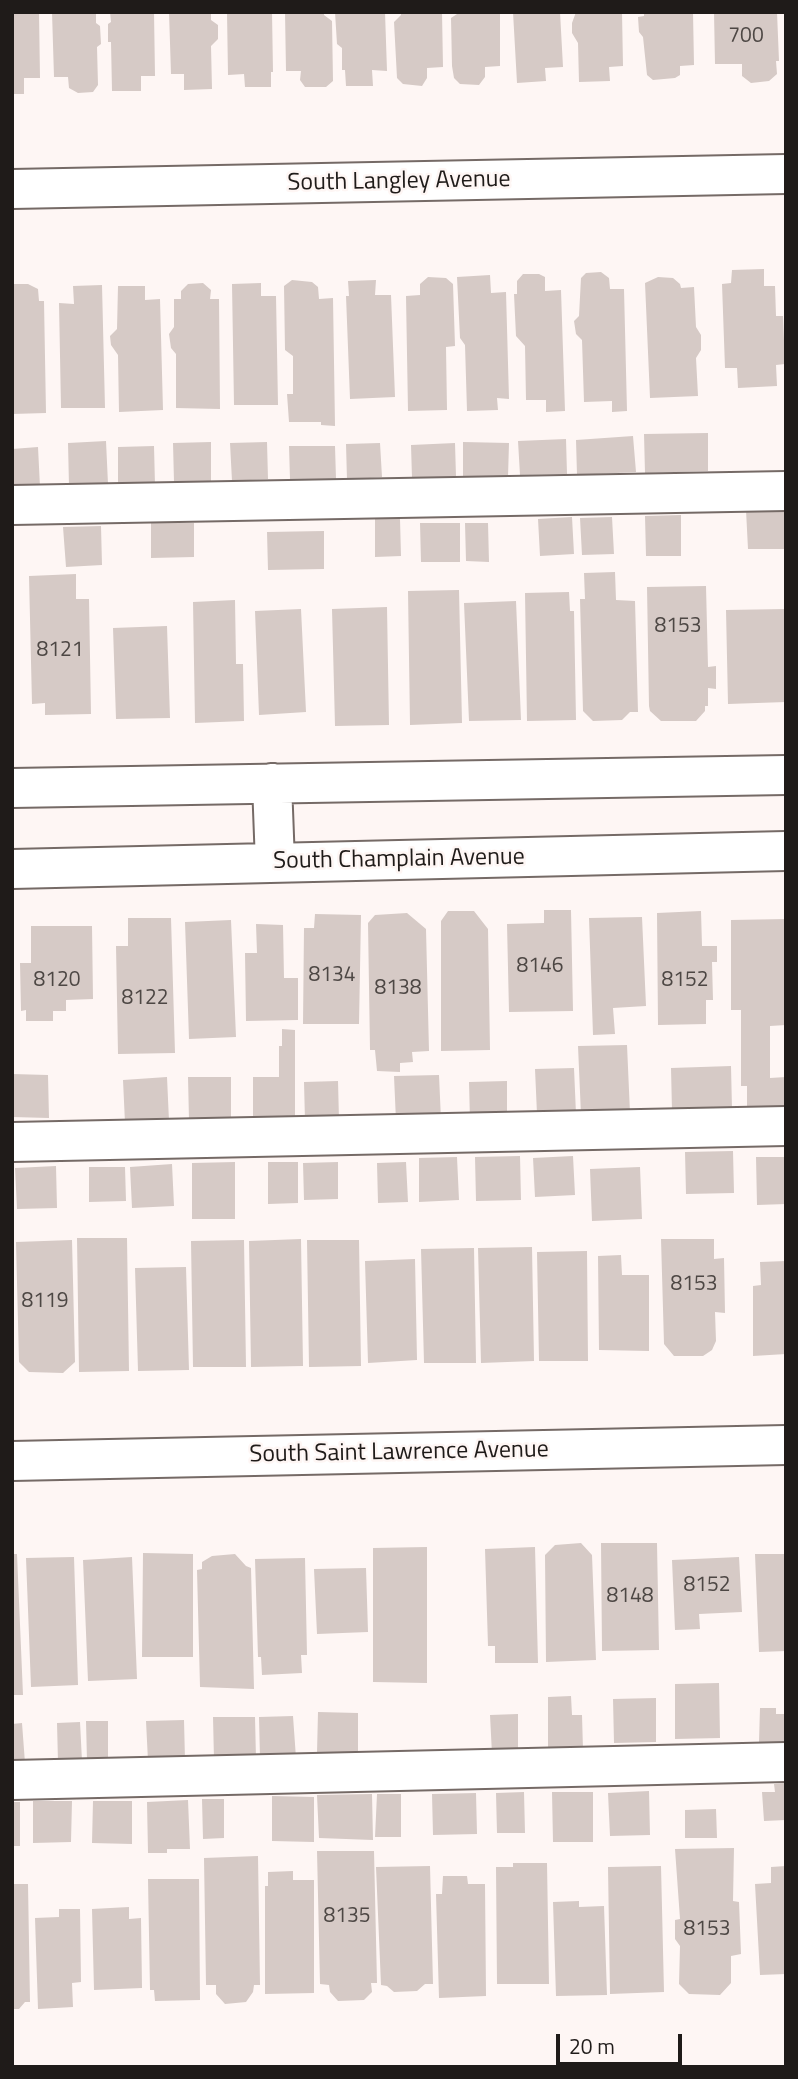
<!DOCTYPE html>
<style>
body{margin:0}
#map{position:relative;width:798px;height:2079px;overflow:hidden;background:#fef6f4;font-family:"Titillium Web",sans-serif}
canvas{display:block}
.frame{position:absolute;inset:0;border:14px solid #1f1b19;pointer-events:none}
.scale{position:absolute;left:556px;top:2034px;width:126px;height:32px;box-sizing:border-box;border:4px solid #1f1b19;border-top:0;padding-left:9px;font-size:21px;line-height:24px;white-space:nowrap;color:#1f1b19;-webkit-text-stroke:5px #fef6f4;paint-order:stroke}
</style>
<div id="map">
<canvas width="798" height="2079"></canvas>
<div class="frame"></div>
<div class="scale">20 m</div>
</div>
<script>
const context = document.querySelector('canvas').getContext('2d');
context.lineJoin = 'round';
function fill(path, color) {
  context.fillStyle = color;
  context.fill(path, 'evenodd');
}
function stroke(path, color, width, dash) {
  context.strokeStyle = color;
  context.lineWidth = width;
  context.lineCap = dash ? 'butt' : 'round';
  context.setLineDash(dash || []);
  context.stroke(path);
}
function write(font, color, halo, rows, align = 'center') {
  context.font = font + ' "Titillium Web",sans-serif';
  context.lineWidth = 5;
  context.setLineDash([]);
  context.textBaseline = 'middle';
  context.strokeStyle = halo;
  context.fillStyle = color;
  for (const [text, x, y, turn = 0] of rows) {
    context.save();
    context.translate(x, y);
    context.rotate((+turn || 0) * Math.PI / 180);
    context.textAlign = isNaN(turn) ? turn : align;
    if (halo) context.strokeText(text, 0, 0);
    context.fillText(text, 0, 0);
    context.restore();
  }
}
const building = new Path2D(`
 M12,12H39L40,78H24V94H12Z
 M52,12H96V23L100,26L101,44L97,47L98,85L93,92L78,93L69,88L68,77H54Z
 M110,12H154L155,76H141V91H112L111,42H108V24L111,22Z
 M169,12H211V20L218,25V39L211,46L212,89L184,90V74H171Z
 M227,12H272L273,72H271V87H245L244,74L228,75Z
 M285,12H324V15L332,21L333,81L326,87H305L300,80L301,71H286Z
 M335,12H385L387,71L372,70L373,86H346L345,70H342V48L337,44Z
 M401,12H442L443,67L427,68V78L422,86L403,84L397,78L394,22L401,15Z
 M457,12H500V66L485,67V77L479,85L460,84L454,78L452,66L451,18L457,14Z
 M513,12H560L563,67L545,68L546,81L517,83Z
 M576,12H622L623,66L609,67L610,81L579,82L578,43L572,33V23Z
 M644,12H693L694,65L680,66V75L675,78L653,80L647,75L643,37L639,32L638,17L644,16Z
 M714,12H777L779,61H776L777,74L769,81L751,83L742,76V64H715Z
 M764,269V286H775L776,316H783L785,364L776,365L777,386L738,388L737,368H725L722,284L731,283L732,270Z
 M601,272L609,278L610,289H624L627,411L612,412V401L584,402L582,340L576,334L574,321L579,316L581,278L586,273Z
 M523,274H539L545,277V291L561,290L565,411L546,412V400H526L525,346L516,336L514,294H517V281Z
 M490,275L491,293L506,292L509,399L497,398L498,410L467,411L465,345L460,338L457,277Z
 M428,277L446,278L453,284L455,346L446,347L447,410L408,411L406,296L420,295V284Z
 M658,277L673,278L680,284L681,288L694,287L696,327L701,335V350L696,358L698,396L650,398L645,283Z
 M292,280L312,282L318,287L319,299L333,298L335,426L321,425V422H289L287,394H293V356L285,350L284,286Z
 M376,280L375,295H391L395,397L350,399L346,296H349L348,281Z
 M203,283L211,290L210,299H219L220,409L176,408V354L171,348L169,334L174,327V299H181V291L188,284Z
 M261,283V296H276L278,405H234L232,284Z
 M13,284H28L38,289L39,301H44L46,413L12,414Z
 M102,285L105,408H61L59,303L74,304L73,286Z
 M118,286H145V300L160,299L163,410L119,412L118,355L111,345L110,336L117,329Z
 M708,433V471L645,473L644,434Z
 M633,436L636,472L577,475L576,440Z
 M566,439L567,474L520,475L518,441Z
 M106,441L108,484L69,486L68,443Z
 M211,442V482H174L173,443Z
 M267,442L268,479L232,481L230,443Z
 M463,442L509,443L508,477H463Z
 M380,443L382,477L347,480L346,444Z
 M455,443L456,477L412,478L411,445Z
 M154,446L155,485H118V447Z
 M289,446H335L336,479H290Z
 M38,447L40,487L12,488V449Z
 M785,509L786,549H748L746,510Z
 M681,515V556H646L645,516Z
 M572,517L574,554L540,556L538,519Z
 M612,517L614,554L582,555L580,518Z
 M375,518L400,519L401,556L375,557Z
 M151,523H194V557L151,558Z
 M420,523H460V562H421Z
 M465,523H488L489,562L466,561Z
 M101,526L102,565L66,567L63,527Z
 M324,531V569L268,570L267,532Z
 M615,572L616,600L635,601L638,712H630L622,720L593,721L583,711L580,599H585L584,573Z
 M76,574V599H89L91,714L45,715V703L32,704L29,576Z
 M706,586L708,667L716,666V689L708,688V706H705V711L696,721H661L650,711L649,706L647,587Z
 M459,590L462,723L410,725L408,591Z
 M569,592L570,611H574L576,720L527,721L525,593Z
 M235,600L236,664H243L244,721L195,723L193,602Z
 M516,601L521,720L469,721L464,603Z
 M387,607L389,725L335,726L332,609Z
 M301,609L306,712L259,715L255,611Z
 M786,609V702L728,704L726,610Z
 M167,626L170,718L116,719L113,628Z
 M544,910H571L573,1011L509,1012L507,924L544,923Z
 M448,911H474L488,929L490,1050L441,1051V921Z
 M701,911L702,946H717V962H712L713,1000H706V1024L658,1025L657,913Z
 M407,913L426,929L429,1051L412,1052L413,1062L400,1063V1072L377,1071L375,1050H370L368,923L375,915Z
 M315,914L361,915L359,1024H303L304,928H314Z
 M642,917L646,1006L613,1008L615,1034L593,1035L589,918Z
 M128,918H171L175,1053L118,1054L116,946H128Z
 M786,919V1025L770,1026V1078L786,1077V1115H747V1086H741V1010H731V920Z
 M231,920L236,1037L189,1039L185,922Z
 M256,924L283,925L284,978H298V1020L246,1021L245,953H257Z
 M31,926H92L93,999L66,1000V1011H53V1021H26V1010L21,1011L20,963H31Z
 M282,1029L295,1030V1121H253V1077H279V1046H282Z
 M627,1045L630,1113L581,1115L578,1046Z
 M731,1066L732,1109L672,1111L671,1068Z
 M574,1068L576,1114H537L535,1069Z
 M12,1074L48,1075L49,1118L12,1117Z
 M439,1075L441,1120L396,1121L394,1076Z
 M167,1077L169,1121L125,1123L123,1080Z
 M188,1077H231V1119L189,1120Z
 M338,1081L339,1120L305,1121L304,1082Z
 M507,1081V1120L470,1121L469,1082Z
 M733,1151L734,1193L686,1194L685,1152Z
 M520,1156L521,1200L476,1201L475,1157Z
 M573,1156L575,1195L535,1197L533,1158Z
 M457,1157L459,1200L419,1202V1158Z
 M756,1157H786V1204L757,1205Z
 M235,1162V1219H192V1163Z
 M268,1162H298V1203L268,1204Z
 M338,1162V1199L304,1200L303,1163Z
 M406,1162L408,1202L378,1203L377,1163Z
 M172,1164L174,1206L132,1208L130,1167Z
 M56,1166L57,1208L17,1209L15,1168Z
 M89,1167H125L126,1201L89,1202Z
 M640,1167L642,1219L592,1221L590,1169Z
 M77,1238H127L129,1371L79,1372Z
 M301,1239L303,1366L251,1367L249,1241Z
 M661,1239H714V1259L724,1258L725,1313L715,1312L716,1341L712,1350L703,1356H674L664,1344Z
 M72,1240L75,1362L63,1373L29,1372L19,1362L16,1242Z
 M244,1240L246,1367H193L191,1241Z
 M307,1240H359L361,1366L309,1367Z
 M532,1247L534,1361L481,1363L478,1248Z
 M474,1248L476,1363H424L421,1249Z
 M587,1251L588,1361H539L537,1252Z
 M621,1255L622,1275H649V1351L599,1350L598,1256Z
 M415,1259L417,1360L368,1363L365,1261Z
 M786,1261V1354L753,1356V1286L761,1285L760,1262Z
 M186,1267L189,1370L138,1371L135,1268Z
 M581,1543L592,1555L596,1660L546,1662L545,1555L555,1545Z
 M601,1543H657L659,1650L602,1651Z
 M427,1547V1683L373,1682V1548Z
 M535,1547L538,1663H495V1646H488L485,1549Z
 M143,1553L193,1554V1657H142Z
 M12,1554H17L23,1695H12Z
 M235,1554L246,1566L251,1568L254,1689L200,1687L197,1570L202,1569V1562L212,1556Z
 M755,1554H786V1651L759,1652Z
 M74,1557L78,1685L31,1687L26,1558Z
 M132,1557L137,1679L88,1681L83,1560Z
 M739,1557L742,1612L699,1614L700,1629L675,1630L672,1560Z
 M305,1558L307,1655H301L302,1673L262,1675L261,1657H258L255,1559Z
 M366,1568L368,1632L317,1634L314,1569Z
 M719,1683L720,1738L675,1739V1684Z
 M571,1696L572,1715H582L583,1750H548V1697Z
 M656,1698V1742L614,1743L613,1699Z
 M760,1708H776V1714H786V1750H779V1742H759Z
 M318,1712L358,1713V1753H317Z
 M518,1714V1753L492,1754L490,1715Z
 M293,1716L296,1758H260L259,1717Z
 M213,1717H255L256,1759L214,1760Z
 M184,1720L185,1760L148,1761L146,1721Z
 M86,1721H108V1761H87Z
 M80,1722L82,1761L58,1762L57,1723Z
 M22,1723L25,1763H12V1724Z
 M786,1783V1820L764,1821L762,1792H775L774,1784Z
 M649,1791L650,1835L610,1836L608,1793Z
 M524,1792L525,1833H497L496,1793Z
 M552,1792H593V1842H553Z
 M476,1793L477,1834L433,1835L432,1794Z
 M372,1794L373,1840L319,1838L317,1795Z
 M377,1794H401V1837H375Z
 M272,1796L314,1797V1842L272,1841Z
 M202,1799H224V1838L203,1839Z
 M188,1800L190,1849H167V1853H148L147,1802Z
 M33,1801H72L71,1842L33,1843Z
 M93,1801H132V1844L92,1843Z
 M12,1802H20V1846H12Z
 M716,1809L717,1838H685V1810Z
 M734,1848L733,1901L739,1902L741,1954L731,1956V1983L720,1995L689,1994L679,1984L680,1946L675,1939V1920L680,1919L675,1849Z
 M317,1851H374L377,1983H371L372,1992L364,2000L338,2001L330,1992L329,1985L320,1984Z
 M258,1856L260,1985H254L253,1992L246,2002L225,2004L216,1994V1985H206L204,1858Z
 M513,1863H547L549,1984H497L496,1867H513Z
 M430,1866L433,1984H425L417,1991L394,1992L387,1986L381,1985L376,1867Z
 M661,1866L664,1992L610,1994L608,1867Z
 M786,1866V1974L760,1975L755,1884L771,1883V1867Z
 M293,1871V1880H314V1993L265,1994V1886H268V1872Z
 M443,1876H467L468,1884H485L486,1996L439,1998L436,1894H442Z
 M148,1879H199L200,2000L155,2001L154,1990H150Z
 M12,1884H28L30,2002H25L19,2009H12Z
 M579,1901V1907L604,1906L607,1995L556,1996L553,1902Z
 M129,1907V1919L141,1918L142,1988L94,1990L92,1909Z
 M59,1909H80L81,1982L72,1983L73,2007L38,2009L35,1918L59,1917Z`);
const minor = new Path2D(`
 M12,189L786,174
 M12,505L786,491
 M272,783L275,863
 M12,788L786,775
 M12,869L786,851
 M12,1142L786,1126
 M12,1461L786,1445
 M12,1780L786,1762`);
const numberNames = [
 ["700",746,37],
 ["8153",678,627],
 ["8121",60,651],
 ["8146",540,967],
 ["8134",332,976],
 ["8120",57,981],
 ["8152",685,981],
 ["8138",398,989],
 ["8122",145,999],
 ["8153",694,1285],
 ["8119",45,1302],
 ["8152",707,1586],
 ["8148",630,1597],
 ["8135",347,1917],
 ["8153",707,1930]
];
const streetNames = [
 ["South Langley Avenue",399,182,-1],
 ["South Champlain Avenue",399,860,-1],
 ["South Saint Lawrence Avenue",399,1453,-1]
];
fill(building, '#d6cac6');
stroke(minor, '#756a66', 42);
stroke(minor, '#fff', 38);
write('21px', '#4d4744', null, numberNames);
write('24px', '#1f1b19', '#fef6f4', streetNames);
</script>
